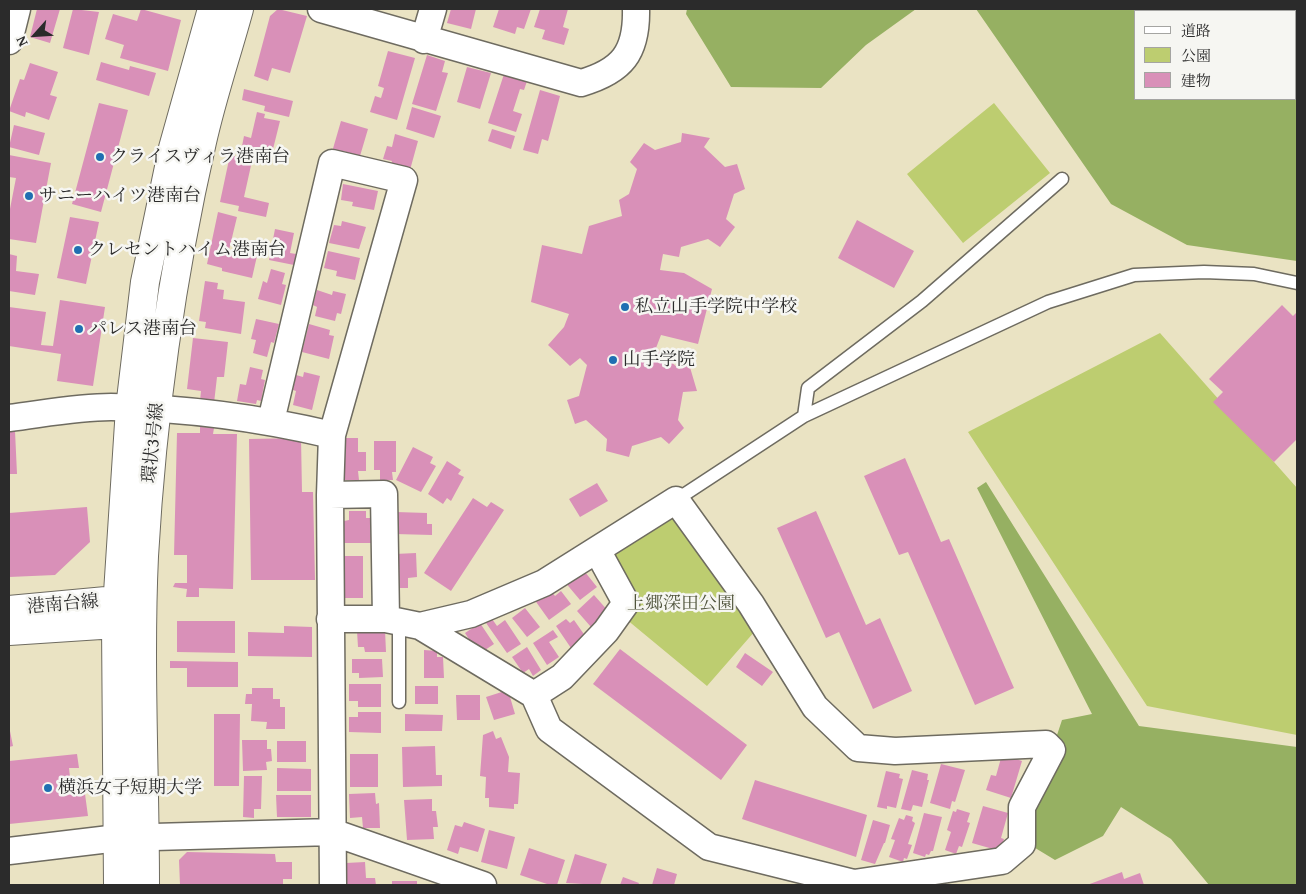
<!DOCTYPE html>
<meta charset="utf-8">
<style>
body{margin:0}
#map{position:relative;width:1306px;height:894px;overflow:hidden;background:#eae3c3;font-family:"Gentium Book Plus","Noto Serif JP",serif}
canvas{display:block}
.frame{position:absolute;inset:0;border:10px solid #2b2b2b;pointer-events:none}
.legend{position:absolute;left:1134px;top:10px;width:162px;height:90px;box-sizing:border-box;background:#f6f6f2;border:1px solid #a5a5a2;margin:0;padding:6px 9px;list-style:none;font-size:15px;color:#2b2b2b}
.legend li{display:flex;align-items:center;gap:10px;height:25px}
.legend b{width:25px;border:1px solid #a5a5a2}
.north{position:absolute;left:10px;top:10px;width:50px;height:50px;-webkit-text-stroke:4px #f6f6f2;paint-order:stroke;rotate:244deg;font-size:14px;font-weight:700;line-height:20px;text-align:center;color:#2b2b2b}
.north::after{content:'';display:block;margin:auto;width:18px;height:22px;background:#2b2b2b;clip-path:polygon(50% 0,100% 100%,50% 72%,0 100%)}
</style>
<div id="map">
<canvas width="1306" height="894"></canvas>
<div class="frame"></div>
<ul class="legend">
<li><b style="height:6px;background:#fff"></b>道路</li>
<li><b style="height:14px;background:#bdcd70"></b>公園</li>
<li><b style="height:14px;background:#d990b8"></b>建物</li>
</ul>
<div class="north">N</div>
</div>
<script>
const context = document.querySelector('canvas').getContext('2d');
context.lineJoin = 'round';
function fill(path, color) {
  context.fillStyle = color;
  context.fill(path, 'evenodd');
}
function stroke(path, color, width, dash) {
  context.strokeStyle = color;
  context.lineWidth = width;
  context.lineCap = dash ? 'butt' : 'round';
  context.setLineDash(dash || []);
  context.stroke(path);
}
function write(font, color, halo, rows, align = 'center') {
  context.font = font + ' "Gentium Book Plus","Noto Serif JP",serif';
  context.lineWidth = 5;
  context.setLineDash([]);
  context.textBaseline = 'middle';
  context.strokeStyle = halo;
  context.fillStyle = color;
  for (const [text, x, y, turn = 0] of rows) {
    context.save();
    context.translate(x, y);
    context.rotate((+turn || 0) * Math.PI / 180);
    context.textAlign = isNaN(turn) ? turn : align;
    if (halo) context.strokeText(text, 0, 0);
    context.fillText(text, 0, 0);
    context.restore();
  }
}
const green = new Path2D(`
 M994,103L1050,173L963,243L907,174Z
 M1160,333L1297,488V735L1147,706L968,432Z
 M674,512L755,631L707,686L626,619L608,553Z`);
const forest = new Path2D(`
 M687,9H916L866,45L821,88L731,87L686,14Z
 M976,9H1297V261L1187,245L1111,204ZM1135,11H1295V99H1135Z
 M986,482L1139,726L1297,747V885H1209L1171,839L1121,807L1103,836L1055,860L1022,840L1062,720L1092,714L977,488Z`);
const building = new Path2D(`
 M37,9H60L50,43L30,37Z
 M73,9L99,12L89,55L63,48Z
 M141,9L181,20L168,71L120,58L124,45L105,39L113,14L137,21Z
 M278,9L307,16L290,73L272,68L268,81L254,76L270,16Z
 M451,9H476L471,29L447,23Z
 M499,9H531L524,29L517,27L515,34L493,27Z
 M540,9H568L563,27L569,29L564,45L542,39L545,30L534,27Z
 M388,51L415,58L397,120L370,112L375,96L381,98L384,88L378,86Z
 M427,55L445,61L442,72L448,73L436,111L412,104Z
 M101,62L129,70L130,66L156,73L149,96L96,80Z
 M30,63L58,72L50,95L57,97L49,120L26,112L25,117L9,111L20,79L24,80Z
 M467,67L491,73L480,109L457,102Z
 M505,71L528,78L524,90L520,89L513,111L522,114L516,132L488,123Z
 M244,89L293,101L289,117L264,111L265,106L242,100Z
 M540,90L560,96L548,141L542,139L538,154L523,150Z
 M99,103L128,110L101,212L72,204Z
 M412,107L441,116L434,138L406,129Z
 M257,112L265,114L264,118L280,121L272,153L242,146L244,136L251,138Z
 M341,121L368,129L360,156L343,151L342,154L332,152Z
 M14,125L45,133L39,155L9,147Z
 M492,129L515,136L511,149L488,141Z
 M682,133L710,138L704,147L725,167L737,164L745,189L734,194L726,219L735,227L720,247L708,239L681,247L679,257L663,254L660,270L684,273L712,289L698,344L661,335L656,348L679,369L689,364L697,391L683,392L678,420L684,428L669,444L661,437L632,446L629,457L606,451L607,439L586,420L575,424L567,400L579,396L587,365L580,358L570,366L548,345L564,327L569,314L531,302L542,245L582,254L589,226L622,216L619,200L629,194L637,169L630,162L644,143L655,150L681,142Z
 M395,134L418,141L410,170L391,165L392,161L383,159L387,146L392,147Z
 M9,155L51,163L36,243L9,239V214L16,178L9,177Z
 M230,155L252,161L244,197L269,203L266,217L238,211L239,206L220,202Z
 M343,184L378,191L374,210L352,206L353,202L341,200Z
 M218,212L237,217L229,250L257,256L252,278L222,271V268L207,264Z
 M70,217L99,222L86,284L57,278Z
 M857,220L914,251L894,288L838,258Z
 M342,221L366,227L359,249L329,243L334,225L341,226Z
 M275,229L294,233L290,253L296,254L294,265L269,260Z
 M328,251L360,258L355,280L336,276L337,271L324,268Z
 M9,254L17,256L16,271L39,274L35,295L9,291Z
 M271,269L285,273L282,284L286,285L281,305L258,299L263,281L267,283Z
 M205,281L218,283L217,289L224,290L223,299L245,302L241,334L205,328L206,322L199,321Z
 M317,290L332,295L333,291L346,294L341,314L337,313L335,321L315,316L317,307L313,305Z
 M60,300L105,307L93,386L57,381L61,354L9,346V307L46,312L41,345L53,346Z
 M1282,305L1293,316L1297,312V439L1274,462L1213,402L1223,392L1209,379Z
 M256,319L279,324L274,343L271,342L267,357L253,353L256,340L251,339Z
 M309,324L330,330L329,335L334,336L329,359L302,352Z
 M193,338L228,342L224,377H217L214,403L200,401L201,391L187,389Z
 M250,367L263,370L261,379L265,380L261,401L257,400L256,404L237,401L240,384L246,385Z
 M304,372L320,376L312,410L293,405L296,391L293,390L296,375L303,377Z
 M200,427L214,428L213,434H237L233,589L199,588V597H186L187,589L173,587L175,583H187V555H174L177,433H200Z
 M9,431H15L17,474H9Z
 M301,438L302,492H313L315,580H251L249,439Z
 M342,438H358V452H366V471H358L359,480H342Z
 M374,441H396V472H392L393,480H380V470H374Z
 M413,447L433,457L430,463L436,466L421,492L396,480Z
 M905,458L941,542L949,539L1014,688L975,705L908,552L899,555L864,476Z
 M447,461L461,470L458,474L464,477L451,501L447,498L443,504L428,494Z
 M597,483L608,501L580,517L569,499Z
 M473,498L487,507L491,502L504,510L451,591L424,573Z
 M87,507L90,542L55,575L9,577V513Z
 M349,511H366V518H370L371,543H344V521L349,520Z
 M816,511L866,625L880,618L912,691L873,709L839,632L826,638L777,528Z
 M396,512L427,513V524H432V535L395,534Z
 M416,553L417,577L408,578V588H397L395,554Z
 M344,556H363V598H343Z
 M581,567L597,587L580,600L564,581Z
 M549,588L555,596L561,591L571,604L549,620L534,599Z
 M594,595L609,612L591,627L577,611Z
 M525,608L540,627L527,637L512,618Z
 M490,616L497,626L505,620L521,644L507,653L484,620Z
 M566,619L570,623L574,620L588,640L573,651L556,626Z
 M177,621H235V653L177,652Z
 M480,623L494,644L485,650L481,646L476,650L465,633Z
 M284,626L312,627V657L248,656V632L284,633Z
 M385,630L386,652H365L364,647H358L357,631Z
 M553,630L558,637L549,642L559,657L547,665L533,643Z
 M527,647L541,670L533,676L529,669L523,673L512,657Z
 M620,649L747,745L721,780L593,684Z
 M424,650L437,651V657H443L444,678H424Z
 M745,653L773,672L762,686L736,667Z
 M352,659H382L383,677L359,678V673H352Z
 M170,661L238,662V687H187V668H170Z
 M349,684H381V707H358V701H349Z
 M415,686H438V704H415Z
 M252,688H273V699H280V707H285V729H266L267,722L251,721L252,704H245L246,694H252Z
 M508,690L515,714L494,720L486,697Z
 M456,695H480V720H457Z
 M358,712H381V733L349,732V717H358Z
 M214,714H240L239,786H214Z
 M405,714L443,715L442,731H405Z
 M9,726L13,746L9,747Z
 M493,731L496,739L501,737L509,757L508,772L520,773L518,804H514V809L489,807V798H485L486,777L480,776L483,735Z
 M242,740H267V749H271L272,761L266,762L267,770L243,771Z
 M277,741H306V762H277Z
 M435,746L436,775H442V786L403,787L402,747Z
 M77,754L79,768H69L72,796L85,794L88,816L9,824V761Z
 M350,754H378V787H350Z
 M1007,756L1022,761L1011,798L986,790L991,775L996,776L1001,758L1006,760Z
 M941,764L965,770L955,802L952,801L950,809L930,803Z
 M277,768L311,769V791H277Z
 M912,770L928,774L927,780H929L922,807L913,805L911,811L901,809Z
 M886,771L900,774L899,778L903,779L896,808L887,806V809L877,807Z
 M244,776H262L261,809H254V818L243,817Z
 M755,780L867,815L856,857L742,819Z
 M375,793L376,804L379,803L380,828H363L362,817L350,818L349,794Z
 M276,795H311V817H277Z
 M432,799V811H436L438,827H433L434,839L407,840L404,800Z
 M983,806L1008,813L1001,838L1004,839L1000,851L972,843Z
 M957,809L970,813L967,822L970,823L962,847L959,846L956,854L945,850L951,832L947,830L953,811L956,812Z
 M924,813L942,817L933,851H931L929,855L926,854L925,857L913,853Z
 M906,815L913,817L912,821L915,823L908,844L912,845L907,859L904,858L903,862L889,857L895,840L891,839L899,818L904,820Z
 M873,820L890,825L885,843H884L875,864L861,860Z
 M464,822L485,829L478,852L460,847L458,854L447,850L455,825L462,827Z
 M489,830L515,837L507,869L481,862Z
 M529,848L565,860L557,885H550L520,875Z
 M187,852L275,854L276,862H292V879H283V885H180L179,860Z
 M575,854L607,864L600,885L566,883Z
 M365,862L366,878H375L376,885H347L346,863Z
 M657,868L677,874L674,885H652Z
 M1122,872L1124,879L1140,873L1144,885H1087Z
 M623,877L639,883L638,885H620Z
 M392,881H417V885H392Z`);
const service = new Path2D(`
 M804,416L808,388L922,301L1062,179
 M676,500L804,416L1048,302L1134,275L1204,272L1254,274L1297,283
 M399,702V622`);
const minor = new Path2D(`
 M321,9L581,83C622,71 637,53 636,9
 M424,40L433,9
 M9,41L17,9
 M9,418C42,414 77,407 111,407C185,408 260,418 332,435L330,495L333,885
 M271,421L332,163L404,180L332,435
 M330,495L384,494L386,619
 M330,619H386L420,626L471,614L544,583L676,500L751,604L815,707L858,748L895,751L1046,744L1052,750L1022,807V844L1002,861L854,883L709,847L549,729L534,695L420,626
 M534,695L562,677L606,631L626,603L597,550
 M9,851L118,838L332,832L483,885`);
const tertiary = new Path2D(`
 M9,610L117,600L133,606
 M9,631L116,624L132,615
 M118,885L116,624L130,408L145,282L173,148L212,9
 M145,885C145,776 139,665 144,556C152,417 171,278 202,142C212,97 227,53 239,9`);
const markers = [
 [100,157,5,"#1f6fb2"],
 [29,196,5,"#1f6fb2"],
 [78,250,5,"#1f6fb2"],
 [625,307,5,"#1f6fb2"],
 [79,329,5,"#1f6fb2"],
 [613,360,5,"#1f6fb2"],
 [48,788,5,"#1f6fb2"]
];
const poiNames = [
 ["クライスヴィラ港南台",110,157],
 ["サニーハイツ港南台",39,196],
 ["クレセントハイム港南台",88,250],
 ["私立山手学院中学校",635,307],
 ["パレス港南台",89,329],
 ["山手学院",623,360],
 ["横浜女子短期大学",58,788]
];
const streetNames = [
 ["環状3号線",154,443,-84],
 ["港南台線",63,605,-5]
];
const parkNames = [
 ["上郷深田公園",681,604]
];
fill(green, '#bdcd70');
fill(forest, '#96b062');
fill(building, '#d990b8');
stroke(service, '#6e6b60', 15);
stroke(minor, '#6e6b60', 29);
stroke(tertiary, '#6e6b60', 30);
stroke(service, '#fff', 12);
stroke(minor, '#fff', 26);
stroke(tertiary, '#fff', 28);
for (const [x, y, r, color] of markers) {
  const dot = new Path2D();
  dot.arc(x, y, r, 0, 2 * Math.PI);
  context.fillStyle = color;
  context.fill(dot);
  stroke(dot, '#f6f6f2', 2);
}
write('18px', '#2b2b2b', '#f6f6f2', poiNames, 'left');
write('18px', '#2b2b2b', '#f6f6f2', streetNames);
write('18px', '#50543c', '#f6f6f2', parkNames);
</script>
